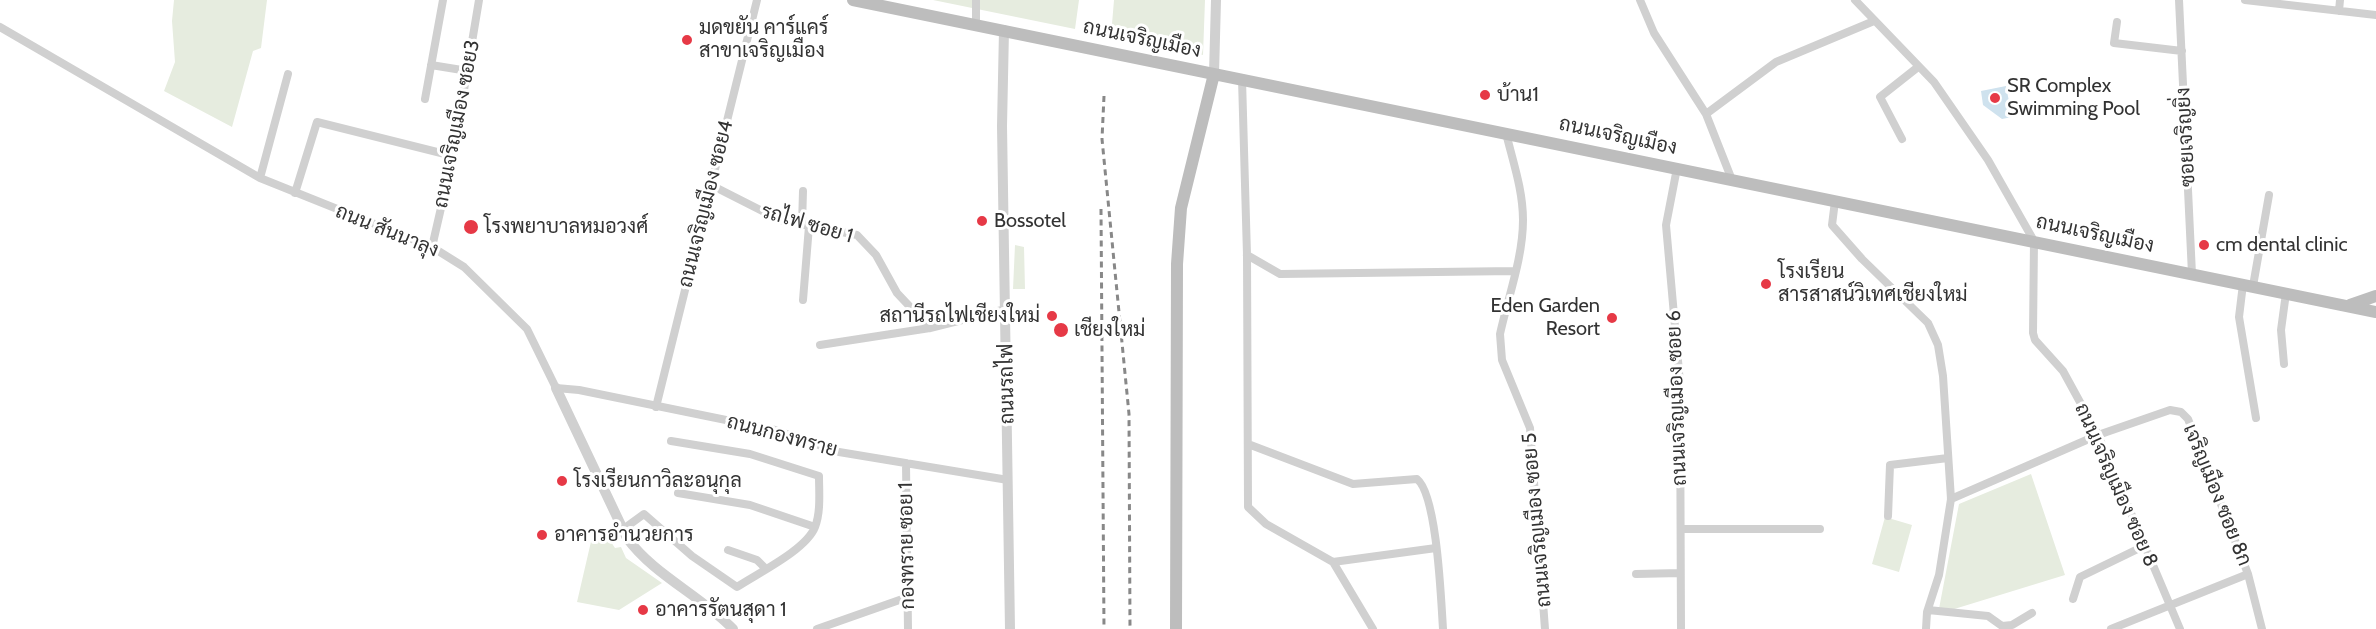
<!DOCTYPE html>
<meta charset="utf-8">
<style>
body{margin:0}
canvas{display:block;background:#fff}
</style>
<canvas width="2376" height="629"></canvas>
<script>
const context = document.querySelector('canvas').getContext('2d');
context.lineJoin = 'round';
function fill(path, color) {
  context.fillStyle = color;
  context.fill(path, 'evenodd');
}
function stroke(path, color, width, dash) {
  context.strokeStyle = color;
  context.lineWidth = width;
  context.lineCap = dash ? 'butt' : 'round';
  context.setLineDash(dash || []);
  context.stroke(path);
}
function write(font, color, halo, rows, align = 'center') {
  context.font = font + ' Cabin,Sarabun,sans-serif';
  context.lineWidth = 6;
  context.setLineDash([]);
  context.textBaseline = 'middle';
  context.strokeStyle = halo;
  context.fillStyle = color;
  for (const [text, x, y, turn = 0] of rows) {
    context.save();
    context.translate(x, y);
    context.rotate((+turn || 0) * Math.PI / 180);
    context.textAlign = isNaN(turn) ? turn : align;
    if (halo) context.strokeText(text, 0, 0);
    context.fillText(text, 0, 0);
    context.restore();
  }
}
const green = new Path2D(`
 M174,0H267L261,48L253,51L232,127L164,91L175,62L172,21Z
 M933,0H1079L1075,29Z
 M1114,0H1205L1203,55L1111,36Z
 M1015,245L1024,247L1025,289H1013Z
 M2031,474L2065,575L1938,614L1959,504Z
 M1885,517L1912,525L1899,572L1872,564Z
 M593,533L607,536L615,548L621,547L626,558L662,583L619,610L577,602Z`);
const water = new Path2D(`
 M2006,86L2012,117L2002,119L1983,105L1981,91Z`);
const minor = new Path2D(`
 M976,0V25
 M1640,0L1654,33L1706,114L1732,180
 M1855,0L1934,82L1988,160L2034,241L2033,333L2035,340L2063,371L2098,435L2180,629
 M2179,0L2192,274
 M2245,0L2376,15
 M2339,11L2340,0
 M2117,22L2114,43L2182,51
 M0,27L260,178L432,247L464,267L527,329L556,388L579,390L775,430L839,452L1008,480
 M431,65L468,71
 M1242,79L1247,255L1248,507L1266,524L1333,562L1373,629
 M425,99L443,0
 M1706,114L1776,62L1874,21
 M1506,133C1513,162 1523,190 1523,220C1523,258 1508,297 1500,334L1502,360L1530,428L1545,629
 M1902,139L1880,97L1918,67
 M1677,168L1666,225L1680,383L1681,629
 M260,178L288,74
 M711,185L780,220L857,235L876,255L897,293L930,328
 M295,193L317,122L453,156
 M1835,201L1832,225L1862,259L1928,323L1938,345L1943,376L1951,499L1939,575L1927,612L1926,629
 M802,225L803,191
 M432,247L453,156L479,0
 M1247,255L1280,274L1515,271
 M2243,284L2239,317L2256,418
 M2253,286L2269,195
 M803,300L809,226
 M820,345L930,328L1006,309
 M2284,364L2281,330L2286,293
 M656,407L757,0
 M1248,444L1353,484L1417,479C1437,495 1441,599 1443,629
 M906,463L908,629
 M678,493L750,505L815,527
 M1951,499L2098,435L2170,410L2181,412L2188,419L2248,574L2262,629
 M1888,516L1890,465L1948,458
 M1681,529H1820
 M622,530L644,514L692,556L737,587C758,573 806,550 815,527C821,512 819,492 819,476L750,454L671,441
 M728,550L757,560L765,568
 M1333,562L1436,548
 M1636,574L1680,573
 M2073,599L2080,577L2144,546
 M1928,610L1988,616L2002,626L2012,625L2032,613
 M817,629L908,597
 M2111,629L2248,574`);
const tertiary = new Path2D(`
 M1004,30L1002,126L1010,629
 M1214,74L1216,0
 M556,388L627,538C654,575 700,595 733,629`);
const secondary = new Path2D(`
 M853,0L2376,312
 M2350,305L2376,296
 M1176,629L1177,264L1181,208L1214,74`);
const rail = new Path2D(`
 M1104,96L1102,139L1129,414L1130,629
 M1101,209L1104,629`);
const markers = [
 [687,40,6,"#e63946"],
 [1485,95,6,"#e63946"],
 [1995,98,6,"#e63946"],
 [982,221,6,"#e63946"],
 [471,227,8,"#e63946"],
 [2204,245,6,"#e63946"],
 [1766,284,6,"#e63946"],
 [1052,316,6,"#e63946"],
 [1612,318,6,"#e63946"],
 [1061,330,8,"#e63946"],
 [562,481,6,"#e63946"],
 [542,535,6,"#e63946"],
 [643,610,6,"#e63946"]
];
const poiNames = [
 ["มดขยัน คาร์แคร์",699,28],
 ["สาขาเจริญเมือง",699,51],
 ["SR Complex",2007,86],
 ["Swimming Pool",2007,109],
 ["บ้าน1",1497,95],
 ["Bossotel",994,221],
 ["โรงพยาบาลหมอวงศ์",484,227],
 ["cm dental clinic",2216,245],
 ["โรงเรียน",1778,272],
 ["สารสาสน์วิเทศเชียงใหม่",1778,295],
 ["Eden Garden",1600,306,"right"],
 ["Resort",1600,329,"right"],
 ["สถานีรถไฟเชียงใหม่",1040,316,"right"],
 ["เชียงใหม่",1074,330],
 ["โรงเรียนกาวิละอนุกุล",574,481],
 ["อาคารอำนวยการ",554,535],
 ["อาคารรัตนสุดา 1",655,610]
];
const streetNames = [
 ["ถนนเจริญเมือง",1142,39,12],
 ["ถนนเจริญเมือง ซอย3",457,124,-79],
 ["ถนนเจริญเมือง",1618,136,12],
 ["ซอยเจริญยิ่ง",2186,137,-93],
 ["ถนนเจริญเมือง ซอย4",706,204,-76],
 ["รถไฟ ซอย 1",807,224,16],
 ["ถนน สันนาลุง",387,231,22],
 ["ถนนเจริญเมือง",2095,234,12],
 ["ถนนรถไฟ",1007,384,-91],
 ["ถนนเจริญเมือง ซอย 6",1677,398,-92],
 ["ถนนกองทราย",782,436,15],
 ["ถนนเจริญเมือง ซอย 8",2116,485,66],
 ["เจริญเมือง ซอย 8ก",2217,495,68],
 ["ถนนเจริญเมือง ซอย 5",1537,520,-95],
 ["กองทราย ซอย 1",907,546,-91]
];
fill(green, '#e6ecdf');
fill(water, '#cfe2ee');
stroke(minor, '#d0d0d0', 8);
stroke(tertiary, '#d0d0d0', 10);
stroke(secondary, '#bdbdbd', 12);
stroke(rail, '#888', 3, [6, 4.5]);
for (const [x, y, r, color] of markers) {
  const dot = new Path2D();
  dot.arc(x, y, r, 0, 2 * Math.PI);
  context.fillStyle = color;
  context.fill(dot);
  stroke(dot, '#fff', 2);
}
write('20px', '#333', '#fff', poiNames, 'left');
write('20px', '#333', '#fff', streetNames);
</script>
